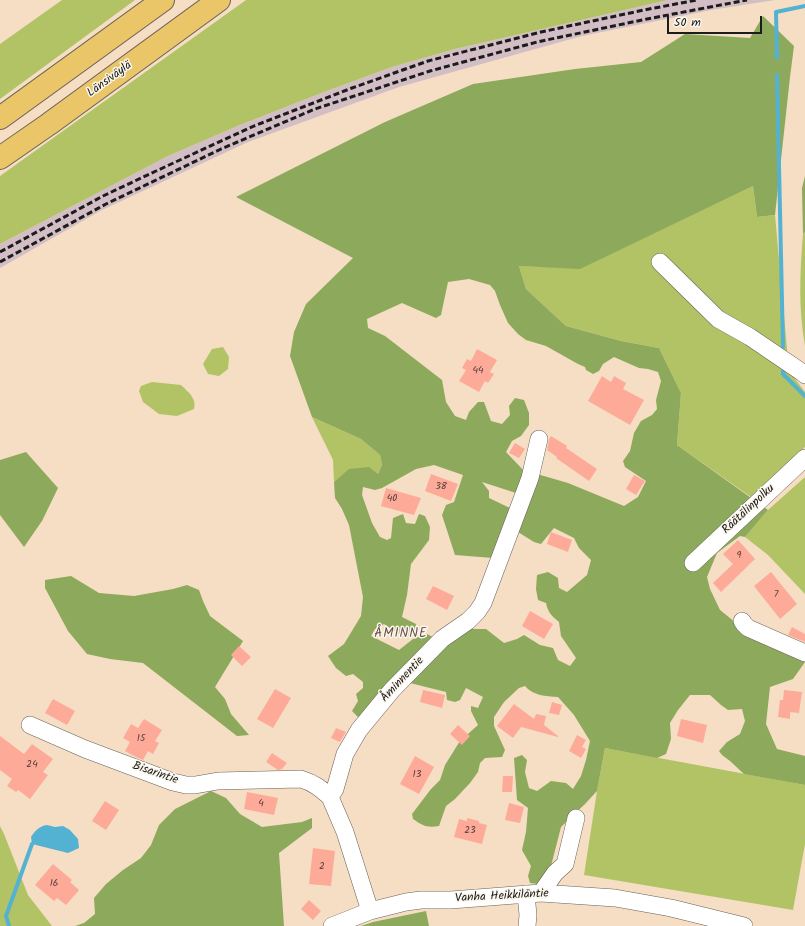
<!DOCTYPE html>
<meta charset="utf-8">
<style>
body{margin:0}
#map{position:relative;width:805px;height:926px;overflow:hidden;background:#f5dec4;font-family:Kalam,sans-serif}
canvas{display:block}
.scale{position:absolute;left:667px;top:16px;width:95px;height:18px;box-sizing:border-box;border:2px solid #1c1c1c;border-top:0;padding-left:5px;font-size:12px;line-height:14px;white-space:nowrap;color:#1c1c1c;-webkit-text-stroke:3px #fbf7ec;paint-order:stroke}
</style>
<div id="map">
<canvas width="805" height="926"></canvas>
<div class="scale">50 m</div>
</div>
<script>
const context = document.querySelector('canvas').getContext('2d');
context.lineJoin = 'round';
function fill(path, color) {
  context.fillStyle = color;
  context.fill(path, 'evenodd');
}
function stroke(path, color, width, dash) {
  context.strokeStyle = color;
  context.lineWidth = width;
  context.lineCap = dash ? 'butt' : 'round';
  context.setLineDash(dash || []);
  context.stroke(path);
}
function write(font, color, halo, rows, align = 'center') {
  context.font = font + ' Kalam,sans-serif';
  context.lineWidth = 3;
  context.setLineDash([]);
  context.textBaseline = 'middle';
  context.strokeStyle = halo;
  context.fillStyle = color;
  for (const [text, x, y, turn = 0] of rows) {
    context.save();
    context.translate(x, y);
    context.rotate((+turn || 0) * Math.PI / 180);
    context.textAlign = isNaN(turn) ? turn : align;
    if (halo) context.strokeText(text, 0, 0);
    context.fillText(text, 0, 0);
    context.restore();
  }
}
const industrial = new Path2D(`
 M668,0H775L711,10L582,36L399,87L248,142L100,211L0,268V244L168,156L240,125L324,92L392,67L455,49Z`);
const green = new Path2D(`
 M62,0H135L0,99V44Z
 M246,0H668L455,49L392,67L324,92L240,125L168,156L0,244V176Z
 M753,186L757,217L775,215L789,371L805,392V447L751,497L677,445L681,393L659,348L621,341L566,326L526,289L519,266L580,268Z
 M805,232V346C798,307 800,272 803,234Z
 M223,347L229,357L228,369L219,376L208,374L203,364L212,349Z
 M152,382L181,385C188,392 197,398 194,409L177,416L159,414L143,402L139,391L141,386Z
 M312,417L361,439L380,455L382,465L378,474L350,469L334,482L333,460Z
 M805,477V594L768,555L745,537L768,510Z
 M605,748L805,785V844L793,910L584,875L597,791Z
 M0,826L4,834L28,895L52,926H0Z`);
const forest = new Path2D(`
 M763,16L794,46L790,77L775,215L757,217L753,186L580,269L519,266L526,289L566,326L621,341L659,348L681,393L677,445L768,510L745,537L740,536L717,553L707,577L710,589L720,610L746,631L805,657V662L793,679L770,687L766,724L777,749L805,756V785L744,774L730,761L722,755L719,751L727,742L740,734L745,721L742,709L728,710L721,705L710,695H690L678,710L670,723L671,739L666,754L657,758L605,748L597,791L585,804L561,827L550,870L538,884L530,883L528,876L531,866L522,850L526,832L528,808L517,800L514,758L522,755L527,760L525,772L529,788L537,791L551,781L566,783L573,789L581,776L586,760L590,741L574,715L558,697C546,696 533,696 525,686L519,688L504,702L494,717V726L505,750L502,757L485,758L480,763L478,772L470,783L455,799L446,806L439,826C427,828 423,826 413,819L412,814L431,789L440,780L445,765L460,741L478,725L471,711V706L478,708L483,697L466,688L460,700L455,702L447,700L446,692L406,682L362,721L352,711L358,701L356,694L363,688V682L353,674L346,676L336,668L328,656L344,644L361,616L363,597L349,525L342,509L335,498L334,482L349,469L369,467L378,474L382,465L380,455L361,439L312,417L290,356L294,332L306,304L353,258L236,197L385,122L473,84L575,69L641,62L685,34L750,38ZM469,279L490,285L495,291L500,305L508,323L518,334L526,340L546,346L578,364L585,367L586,370L593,374L599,371L603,364L614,357L639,368L648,369L658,372L661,381L656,400L657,409L652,415L641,421L634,433L630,451L623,461L625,467L646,481L638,497L624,506L568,483L537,474L518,532L534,542L541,544L554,528L574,538L579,548L591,560L587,575L567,592L559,588L558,578L548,572L537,575L536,589L538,600L546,603C548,613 552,616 559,622L561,636L576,658L570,666L558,660L553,648L540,645L524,635L517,639L504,643L486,629H471L448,645L427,634L413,639L399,650L371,636L375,629L384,624L405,638L415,631L416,624L402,617L407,595L411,564L429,540L430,527L425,516L419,514L415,524L406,523L403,514L393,518L391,538L387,540L380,537L372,523L362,495L363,487L375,490L382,488L416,469L434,465L463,475L454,502L446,505L442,515L455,555L493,558L512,509L489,498V491L482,482L516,493L526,473L506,452L512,441L521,436L529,425V413L524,400L515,398L509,406L510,415L502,424L491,421L484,402H478L469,412L466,420L455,416L446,402L442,380L385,336L368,328L367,319L402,303L436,318L441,315L448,282Z
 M805,176V232L803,234L802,188Z
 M26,452L58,488L42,521L24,547L0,515V460Z
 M71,576L99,593L134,596L173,589L187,585L199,590L203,601L210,616L243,641L215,687L225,699L231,714L249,735L237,736L143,663L110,659L87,654L68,631L45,588V580Z
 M211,791L226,798L240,814L262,827L302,822L312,818V828L279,853L284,926H75L84,923L95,914L94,898L106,884L123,870L141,858L151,845L159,825L175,809Z
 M426,911L429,926H361L373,922Z`);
const water = new Path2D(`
 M47,825L55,827L63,826L70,830L78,839L79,848L68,853L32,844L31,837C35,831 39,826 47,825Z`);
const stream = new Path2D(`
 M777,58L776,12L805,6
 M777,75L783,347
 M783,371V374L805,396
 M9,926L6,916L32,844`);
const building = new Path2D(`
 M477,349L497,360L490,372L494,374L488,383L485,381L479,392L459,381L466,370L462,368L467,359L471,361Z
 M602,376L611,382L614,376L626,383L623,389L644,400L630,425L588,401Z
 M551,436L567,446L566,448L597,469L589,481L556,458L557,457L547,450L549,439Z
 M515,443L525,449L519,458L509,453Z
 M431,474L458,484L451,501L425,491Z
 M634,475L645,481L636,495L626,489Z
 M386,488L421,498L414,515L381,506Z
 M551,532L572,540L568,552L547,544Z
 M738,540L755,559L721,592L713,583L733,564L723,554Z
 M771,572L797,604L780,619L754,586Z
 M433,586L454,596L447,610L426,599Z
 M530,611L553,624L544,639L522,626Z
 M792,627L805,634V642L788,635Z
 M239,646L251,657L242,666L231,655Z
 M275,689L291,698L273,728L257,719Z
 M423,690L445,695L442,708L420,702Z
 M784,690L802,692L799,713L790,712V719L778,717L780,700H783Z
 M53,699L75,711L67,725L45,713Z
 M552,702L562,705L559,715L549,713Z
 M514,704L534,719L536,714L546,716L544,725L558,736V737L521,727L513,738L497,726Z
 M144,719L162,730L155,741L159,743L153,754L148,751L143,760L136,757L125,751L130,742L123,738L131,724L138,728Z
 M681,719L707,725L703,743L677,736Z
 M458,725L470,736L462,745L450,734Z
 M336,728L346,732L340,742L331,738Z
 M577,735L586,740L582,747L586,749L581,758L569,751Z
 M0,736L24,754L32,744L53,759L43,772L48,775L30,799L18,790L16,792L7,786L12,779L0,770Z
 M272,753L287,763L282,769L278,770L266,762Z
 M415,756L434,767L419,794L400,784Z
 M503,776H513L512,792H502Z
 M247,792L278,798L274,815L244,809Z
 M105,801L119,810L106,830L92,821Z
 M509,803L524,807L520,823L505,820Z
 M467,818L479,821V823L487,825L482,844L454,837L459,819L467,821Z
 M313,848L335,851L331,886L309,884Z
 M53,864L72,880L70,882L79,890L66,905L57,898L54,901L35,885Z
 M309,900L321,911L313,920L301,909Z`);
const minor = new Path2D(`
 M660,262L718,319L750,337L803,373L805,375
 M693,563L805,458
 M742,621L744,624L748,628L805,653
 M30,725L85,749L173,782L186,785H195L218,781L301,779C314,783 320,788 330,797
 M541,893L555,873L565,864L576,818
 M526,894L528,915L527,926
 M370,911L345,832L330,797L335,789L345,754L359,730L392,690L442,639L468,621L477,612L483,603L530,478L539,439
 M332,926L370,911L406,902L421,900H451L541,893L615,898L671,908L744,926`);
const highway = new Path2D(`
 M0,118L163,0
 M0,158L49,124L219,0`);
const rail = new Path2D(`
 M0,252L103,196L156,171L254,126L352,88L428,61L541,32L644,10L697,0
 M0,262L106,204L221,149L315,109L430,71L537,42L647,19L747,0`);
const numberNames = [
 ["44",478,371],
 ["38",441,487],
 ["40",392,499],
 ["9",739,556],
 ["7",776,595],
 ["15",141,739],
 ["24",32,765],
 ["13",417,775],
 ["4",261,804],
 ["23",470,831],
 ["2",322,867],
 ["16",54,884]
];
const streetNames = [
 ["Länsiväylä",110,80,-36],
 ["Räätälinpolku",749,510,-43],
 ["Åminnentie",403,680,-47],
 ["Bisarintie",155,774,19],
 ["Vanha Heikkiläntie",502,897,-3]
];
const neighbourhoodNames = [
 ["ÅMINNE",401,635]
];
fill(industrial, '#d2bec4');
fill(green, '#b2c366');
fill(forest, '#8da95b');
fill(water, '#53b2d2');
stroke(stream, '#53b2d2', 4);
fill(building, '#feaa99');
stroke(minor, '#686057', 18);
stroke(highway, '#686057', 24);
stroke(minor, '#fff', 17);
stroke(highway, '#eac669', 22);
stroke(rail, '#1c1c1c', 3, [6, 3]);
write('10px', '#54403b', null, numberNames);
write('12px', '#1c1c1c', '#fbf7ec', streetNames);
context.letterSpacing = '1px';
write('13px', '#6b4e48', '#fbf7ec', neighbourhoodNames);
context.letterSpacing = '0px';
</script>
